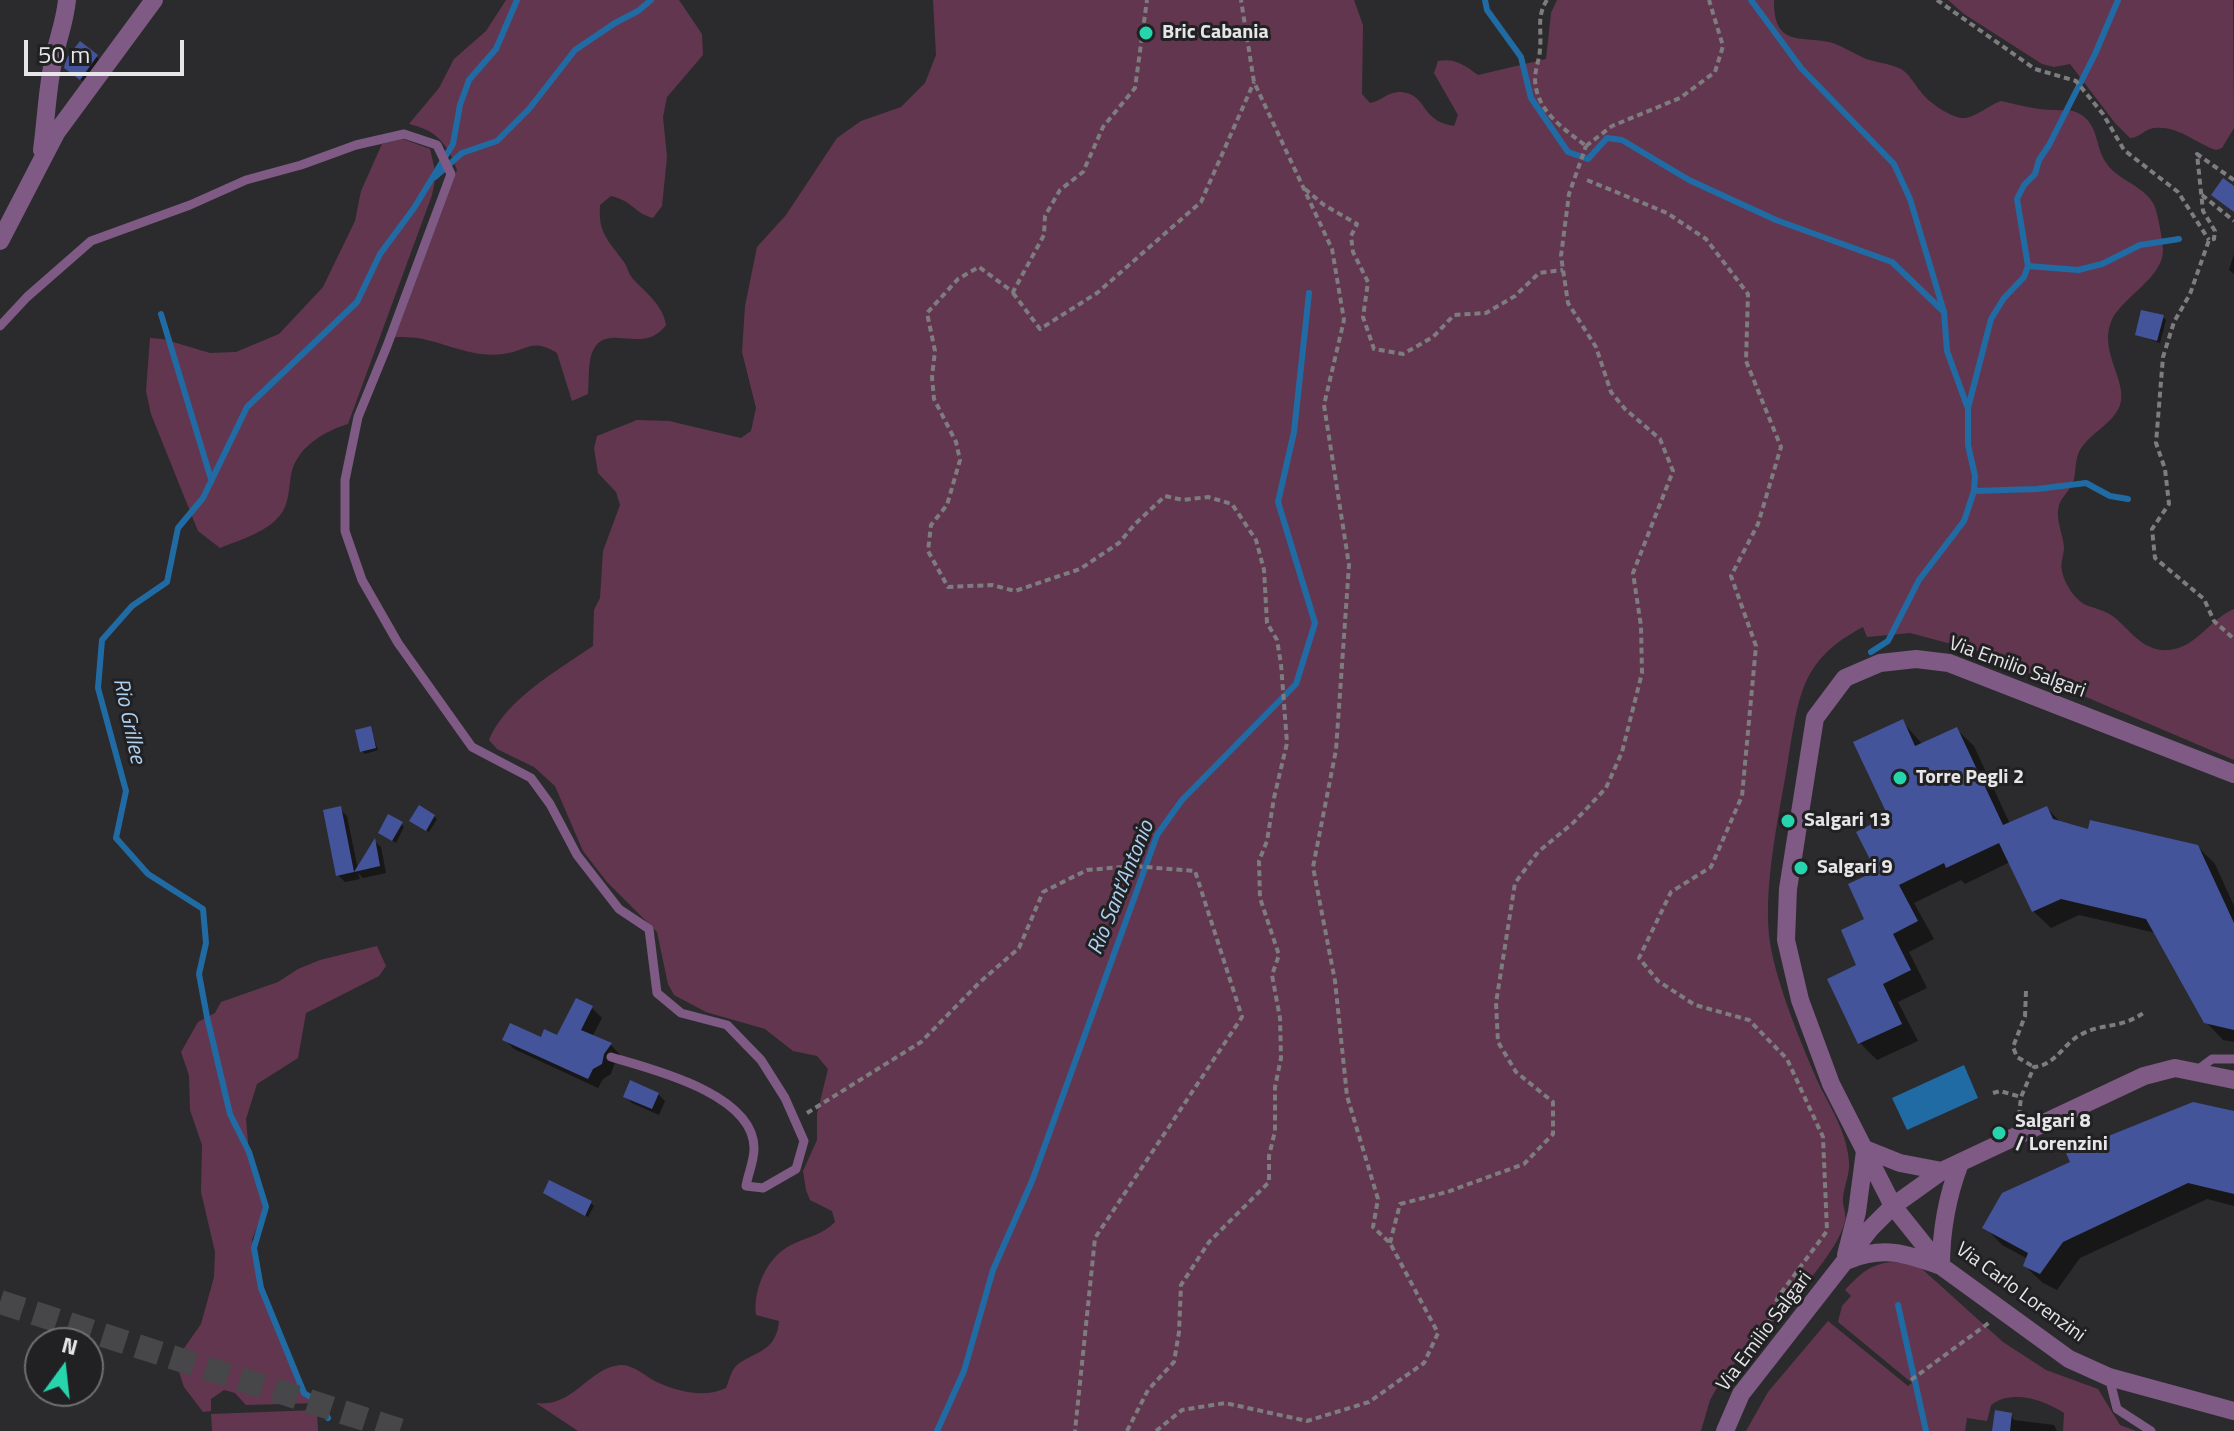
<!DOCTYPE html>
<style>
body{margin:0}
#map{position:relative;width:2234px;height:1431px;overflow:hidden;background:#2b2b2d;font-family:"Titillium Web",sans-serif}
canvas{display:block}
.north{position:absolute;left:24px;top:1327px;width:80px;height:80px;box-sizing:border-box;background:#212123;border:2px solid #706f71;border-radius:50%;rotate:15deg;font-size:22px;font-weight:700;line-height:32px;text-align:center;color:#e6e5e7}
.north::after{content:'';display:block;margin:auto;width:28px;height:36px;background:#27d5ad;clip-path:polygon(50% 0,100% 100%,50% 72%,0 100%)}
.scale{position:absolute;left:24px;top:40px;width:160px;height:36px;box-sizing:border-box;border:4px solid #e6e5e7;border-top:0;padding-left:10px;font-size:24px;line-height:28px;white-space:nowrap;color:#e6e5e7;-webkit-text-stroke:6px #212123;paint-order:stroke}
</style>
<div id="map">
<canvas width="2234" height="1431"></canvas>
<div class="north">N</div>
<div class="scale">50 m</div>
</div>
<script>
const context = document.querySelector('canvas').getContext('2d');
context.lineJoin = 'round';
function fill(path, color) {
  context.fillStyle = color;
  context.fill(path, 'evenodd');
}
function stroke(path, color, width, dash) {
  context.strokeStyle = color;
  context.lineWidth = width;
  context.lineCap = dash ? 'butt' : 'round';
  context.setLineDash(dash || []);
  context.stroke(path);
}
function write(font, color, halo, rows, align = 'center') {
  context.font = font + ' "Titillium Web",sans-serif';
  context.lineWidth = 6;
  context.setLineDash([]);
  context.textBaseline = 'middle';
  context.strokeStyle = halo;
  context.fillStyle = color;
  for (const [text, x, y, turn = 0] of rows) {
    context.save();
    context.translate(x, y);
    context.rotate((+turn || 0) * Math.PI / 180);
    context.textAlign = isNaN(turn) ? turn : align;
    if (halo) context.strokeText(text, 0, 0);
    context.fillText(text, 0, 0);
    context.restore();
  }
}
const green = new Path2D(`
 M506,0H679L702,34L703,55L667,97L663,117L667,157L662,206L653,218C634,213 633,201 611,196L600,205C598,233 608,240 624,262C628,268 628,273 633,279C646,293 663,305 666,325C642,358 603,317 591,356C588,367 589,383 588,394L572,401L557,353C532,337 527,351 503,354C477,358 452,346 427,340C417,337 406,337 395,337L457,170C448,144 436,130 409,124L439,88L454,59L486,31Z
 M933,0H1354L1363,25L1362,94L1370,103C1382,101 1388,91 1401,92C1428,94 1419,121 1454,126L1458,115L1434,73L1438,61C1455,58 1464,65 1478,75L1546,59L1551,13L1557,0H1774C1773,49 1803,35 1833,43C1844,47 1855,54 1866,59C1876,62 1886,63 1896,67C1909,71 1913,83 1921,92C1928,102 1950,117 1962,118C1974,119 1989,105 2001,101C2018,105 2037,110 2055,110C2063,111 2071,109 2078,113C2100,124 2094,147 2107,164C2118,180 2142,185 2153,203C2157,208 2163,242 2163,250C2163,279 2120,298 2111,322C2099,352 2128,382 2120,405C2113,424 2090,433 2080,450C2075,459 2076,470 2074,479C2072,489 2062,496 2059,505C2055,520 2063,533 2064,547C2064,555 2060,563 2062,571C2064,583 2075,600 2086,605C2096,609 2105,610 2114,617C2131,631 2143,652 2169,650C2196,648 2210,619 2234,609V760L1978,651L1910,633L1867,637L1863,627C1800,660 1799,696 1788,761C1779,815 1764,881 1769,935C1773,974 1798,1036 1814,1073C1826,1102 1847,1129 1849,1162C1850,1174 1844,1186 1843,1198C1842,1206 1847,1213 1845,1221C1837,1260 1752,1343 1723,1377L1710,1400L1701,1431H578L536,1403C574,1408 588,1368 620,1365C634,1364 647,1378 659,1383C679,1392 706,1398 726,1388C729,1381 731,1370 737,1365C757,1350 776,1352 779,1321L756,1315C753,1289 767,1257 791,1245C807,1237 822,1235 835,1222L832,1211L810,1200L806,1190L803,1171L817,1140V1114L828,1069L817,1056L793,1051L765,1029L706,1012L674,995L668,984L657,932L607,882L583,851L555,786L534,767L497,749L489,740C505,700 558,670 593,646L594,610L600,598L603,551L620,505L616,492L598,473L594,448L597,436L637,420L669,421L741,438L751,431L756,408L742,352L745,306L757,247L786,215L837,138L861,121L901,107L925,83L936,55Z
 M1948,0H2233L2234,128L2222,148L2216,150C2195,143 2178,125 2154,128C2144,129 2140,138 2130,138L2115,123L2070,64L2054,67L2042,64L1964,14Z
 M403,139L430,149L436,175L432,195L348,424C324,431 296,448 291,475C289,487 289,500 283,511C270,532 241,539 220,548L198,531L151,414L146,391L150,338L163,339L210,353L236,352L279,334L323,287L355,221L361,191L382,144Z
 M377,946L386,966L379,976L306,1013L298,1058L257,1084L246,1119L249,1153L266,1207L252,1239L261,1288L304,1393L320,1403L246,1405L235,1393L224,1390L211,1399V1411L203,1412L184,1387L177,1366L180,1354L201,1324L214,1277L215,1252L201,1192L202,1145L190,1110L189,1075L181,1052L198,1022L215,1013L221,1002L278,982L298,969L320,960Z
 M1892,1262L1907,1263L1921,1268L2003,1342L2046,1370L2098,1389L2120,1425L2136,1431H2063L2064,1413C2044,1400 2012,1389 1991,1405L1987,1421L1967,1418L1965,1431H1746L1768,1392L1828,1321L1908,1386L1912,1383L1838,1322L1842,1306L1851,1296L1845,1290C1860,1274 1870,1264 1892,1262Z
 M317,1410L318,1431H212L211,1414Z`);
const water = new Path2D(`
 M1964,1065L1978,1098L1907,1130L1892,1098Z`);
const shadow = new Path2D(`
 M80,44L104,63L88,85L73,74Z
 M2234,254V274L2229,270Z
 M2163,317L2166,320L2160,343L2137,335Z
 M1902,721L1923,745L1956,729L1974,746L2010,824L2047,808L2062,824L2090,831L2197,846L2215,864L2234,906V1042L2223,1040L2206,1022L2156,933L2079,915L2051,928L2033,911L2010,862L1965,884L1961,880L1914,903L1934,939L1909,952L1927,988L1898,1002L1918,1041L1877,1060L1860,1043L1858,966L1891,817Z
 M370,728L378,750L365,754L362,751Z
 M340,809L347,816L358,870L375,842L381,847L386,873L363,878L358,873L360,879L345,882L338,875Z
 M434,816L437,819L429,832L415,824Z
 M401,824L404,827L396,843L380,833Z
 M592,1008L602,1018L592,1037L611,1045L620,1055L614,1065L611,1074L603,1079L598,1088L514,1049L504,1039L558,1038Z
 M658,1094L665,1101L659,1115L632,1103L625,1096Z
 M2234,1113V1206L2207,1199L2080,1258L2057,1290L2043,1283L2025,1266L2028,1259L2002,1245L1985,1227Z
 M550,1182L591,1203L594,1206L588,1217L548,1195Z
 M2011,1415L2014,1420L2054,1425L2057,1431H1994Z`);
const stream = new Path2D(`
 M1485,0L1487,10L1521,57L1531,98L1568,152L1588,159L1607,138L1622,140L1689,180L1776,220L1892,262L1944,312
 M1751,0L1801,68L1894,164L1910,199L1944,312L1947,351L1967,406
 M435,177L462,153L497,141L529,109L575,50L615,23L638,11L651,0
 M2028,266L2078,270L2102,264L2140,245L2179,239
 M161,314L211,479
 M1974,491L2037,489L2086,483L2110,496L2128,499
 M1871,652L1888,641L1919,580L1964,521L1974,491L1975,476L1968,445V408L1991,319L2004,298L2024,277L2028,266L2017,199L2024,185L2035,174L2039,160L2049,145L2095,54L2118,0
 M1898,1305L1926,1431
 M328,1418L320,1403L304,1393L261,1288L254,1248L266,1207L249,1152L230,1114L207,1017L199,974L206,943L203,909L148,874L116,838L126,791L98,688L102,640L132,606L167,582L178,528L203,498L247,407L357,302L380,254L414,208L453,144L460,105L469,80L496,49L517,0
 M937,1431L964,1371L993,1270L1032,1181L1157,835L1182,800L1296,684L1315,623L1278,502L1294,432L1309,293`);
const building = new Path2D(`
 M80,41L98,55L80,80L64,68L66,59Z
 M2223,178L2234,186V212L2211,195Z
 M2141,310L2164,315L2157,341L2135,335Z
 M1903,719L1915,746L1957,727L2003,825L2047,806L2053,819L2088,829L2090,820L2198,845L2234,923V1030L2204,1023L2146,919L2061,899L2032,912L1999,843L1946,868L1944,863L1899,885L1918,921L1893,934L1911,970L1883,984L1902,1024L1858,1044L1827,979L1856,965L1841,930L1864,919L1848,884L1876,871L1856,832L1888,816L1853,742Z
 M371,726L376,748L360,752L355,730Z
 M419,805L435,815L426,831L409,821Z
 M341,806L354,872L336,876L323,810Z
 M388,814L403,822L392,841L378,833Z
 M375,838L380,866L354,872Z
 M576,998L593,1006L581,1030L612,1043L604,1054L602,1064L593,1069L588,1079L502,1040L510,1023L541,1037L544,1029L557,1035Z
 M630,1080L659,1093L652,1109L623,1097Z
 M2193,1102L2234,1111V1194L2188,1183L2063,1242L2040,1274L2023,1266L2028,1253L1982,1228L2002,1193L2070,1162L2066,1153Z
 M549,1180L592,1201L585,1216L543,1193Z
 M1995,1410L2012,1413L2010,1431H1992Z`);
const highwayTunnel = new Path2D(`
 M0,1302L402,1431`);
const path = new Path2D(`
 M1547,0C1536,17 1542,30 1540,48C1540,58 1535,69 1535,79C1536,111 1563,128 1586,146
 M1937,0L2035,69L2076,81L2103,114L2124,150L2178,192L2209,240
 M1586,146L1612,126L1680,98L1715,72L1723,46L1709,0
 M1587,180L1667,213L1706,239L1748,294L1746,361L1781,447L1758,524L1731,576L1756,646L1742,796L1711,867L1671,892L1639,958L1658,981L1695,1005L1749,1020L1787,1059L1823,1137L1827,1231L1778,1297L1766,1329
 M2234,180L2197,154L2203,211L2215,231L2214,239L2209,240L2190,294L2174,322L2163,357L2156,443L2165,469L2169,504L2152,529L2155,558L2204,599L2214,621L2234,639
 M1305,189L1324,205L1357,224L1351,236L1353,252L1368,282L1363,317L1374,349L1403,354L1433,337L1454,315L1486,313L1515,296L1539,273L1563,270
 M2202,195L2234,221
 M1013,293L1040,329L1097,293L1201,202L1254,82
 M2026,991L2025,1016L2013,1047L2017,1057L2034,1067
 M1993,1093L2000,1091L2021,1097
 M807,1113L921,1042L980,982L1019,948L1043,892L1087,870L1133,866L1195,871L1242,1017L1095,1238L1075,1431
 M2019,1116L2021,1097L2034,1067C2056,1065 2063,1044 2080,1035C2103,1022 2121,1030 2146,1011
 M1390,1243L1400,1204L1447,1192L1524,1164L1553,1134V1102L1516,1072L1498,1042L1496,1003L1515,883L1538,852L1573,823L1606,788L1622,752L1642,673L1641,626L1633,573L1673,471L1660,439L1625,409L1611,392L1596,347L1568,303L1561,256L1569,194L1586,146
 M1911,1380L1990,1322
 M1127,1431L1148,1390L1174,1362L1179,1332L1181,1285L1209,1242L1269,1182V1156L1275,1131V1087L1281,1058L1280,1018L1272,975L1279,955L1260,898L1259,861L1267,841L1274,798L1287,743L1281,664L1277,640L1267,623L1264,570L1256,540L1232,504L1208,497L1183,500L1165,496L1135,524L1119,543L1080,569L1015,591L992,585L948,587L928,551L931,525L947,505L960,460L956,442L934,399L932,377L935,351L927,313L958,279L979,267L1013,292L1044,235L1045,216L1060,190L1083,172L1103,127L1135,88L1147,0
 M1156,1431L1182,1410L1225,1403L1307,1421L1369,1402L1424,1363L1438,1333L1390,1243L1373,1227L1378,1199L1347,1096L1335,981L1313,867L1336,750L1349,565L1324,405L1344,320L1332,249L1254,82L1241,0`);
const lane = new Path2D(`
 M0,326L27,297L91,241L190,205L246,180L301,165L356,145L404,134L437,145L451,174L387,346L358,417L345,480V531L362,580L398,643L472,747L531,778L550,804L577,855L619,909L649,929L657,993L681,1013L727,1025L761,1060L785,1098L804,1141L796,1169L763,1188L746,1186C748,1174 754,1161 754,1149C755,1094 652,1069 611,1057
 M2196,1071L2212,1059H2234
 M2109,1377L2117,1409L2151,1431`);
const street = new Path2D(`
 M42,150C46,121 47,91 53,62C57,41 65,22 67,0
 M0,241L56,133L154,0
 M2234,774L1949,663L1916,659L1880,663L1845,678L1815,718L1788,889L1786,940L1800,1000L1831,1084L1893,1206L1941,1266L2069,1359L2109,1377L2234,1411
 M1865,1149L1900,1163L1942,1171
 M1846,1255L1857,1212L1865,1151
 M1848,1260C1884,1246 1905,1253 1941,1266
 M1941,1266C1941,1229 1947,1197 1960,1163
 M1725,1431L1741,1394L1870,1229L1893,1206L1942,1171L2144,1076L2175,1068L2234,1080`);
const markers = [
 [1146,33,8,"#27d5ad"],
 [1900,778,8,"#27d5ad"],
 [1788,821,8,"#27d5ad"],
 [1801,868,8,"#27d5ad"],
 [1999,1133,8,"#27d5ad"]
];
const poiNames = [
 ["Bric Cabania",1162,33],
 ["Torre Pegli 2",1916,778],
 ["Salgari 13",1804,821],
 ["Salgari 9",1817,868],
 ["Salgari 8",2015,1122],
 ["/ Lorenzini",2015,1145]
];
const streetNames = [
 ["Via Emilio Salgari",2017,668,20],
 ["Via Carlo Lorenzini",2020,1293,36],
 ["Via Emilio Salgari",1765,1332,-53]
];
const waterNames = [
 ["Rio Grillee",128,721,78],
 ["Rio Sant'Antonio",1122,888,-68]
];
fill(green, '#633650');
fill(water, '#216ba5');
fill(shadow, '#0007');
stroke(stream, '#216ba5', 6);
fill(building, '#44549b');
stroke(highwayTunnel, '#474749', 24, [24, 12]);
stroke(path, '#7d7c7e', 4, [6, 4]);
stroke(lane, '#7e5a85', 9);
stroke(street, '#7e5a85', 18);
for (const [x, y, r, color] of markers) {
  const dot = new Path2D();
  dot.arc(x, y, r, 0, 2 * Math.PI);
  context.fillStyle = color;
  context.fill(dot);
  stroke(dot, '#212123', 3);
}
write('bold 20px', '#e6e5e7', '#212123', poiNames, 'left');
write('20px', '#e6e5e7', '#212123', streetNames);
write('italic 22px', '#add0f0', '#212123', waterNames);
</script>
